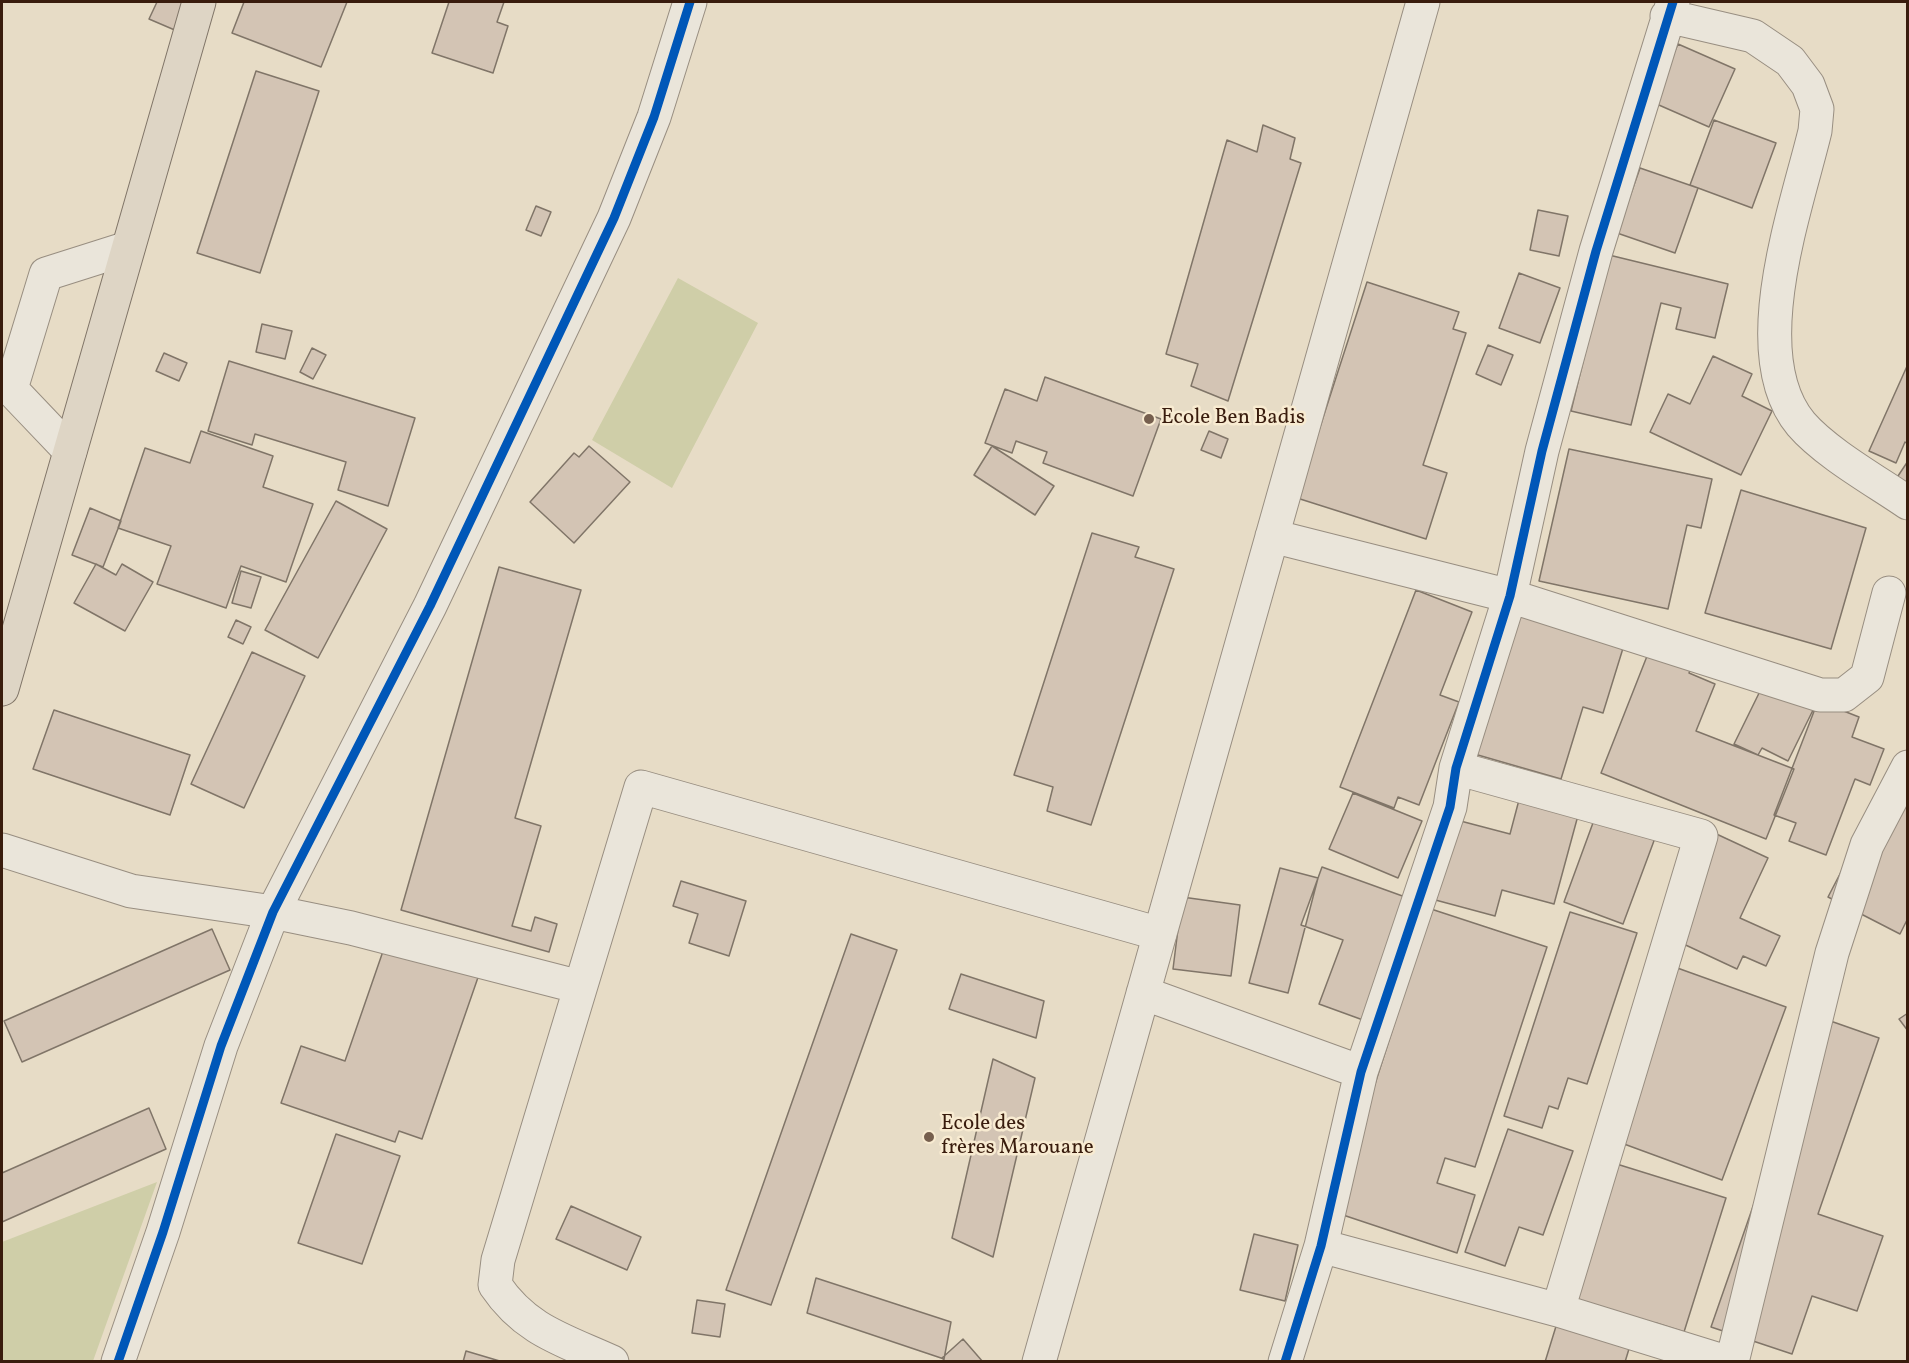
<!DOCTYPE html>
<meta charset="utf-8">
<style>
body{margin:0}
#map{position:relative;width:1909px;height:1363px;overflow:hidden;background:#e7dcc6;font-family:Vollkorn,serif}
canvas{display:block}
.frame{position:absolute;inset:0;border:3px solid #391c0d;pointer-events:none}
</style>
<div id="map">
<canvas width="1909" height="1363"></canvas>
<div class="frame"></div>
</div>
<script>
const ctx = document.querySelector('canvas').getContext('2d');
ctx.lineJoin = 'round';
function fill(path, color) { ctx.fillStyle = color; ctx.fill(path, 'evenodd'); }
function trace(path, color, width, dash) { ctx.strokeStyle = color; ctx.lineWidth = width; ctx.lineCap = dash ? 'butt' : 'round'; ctx.setLineDash(dash || []); ctx.stroke(path); }
function drawText(font, color, halo, rows, align = 'center') {
  ctx.font = font + ' Vollkorn,serif'; ctx.lineWidth = 5; ctx.setLineDash([]); ctx.textBaseline = 'middle'; ctx.strokeStyle = halo; ctx.fillStyle = color; for (const [text, x, y, turn = 0] of rows) {
    ctx.save(); ctx.translate(x, y); ctx.rotate((+turn || 0) * Math.PI / 180); ctx.textAlign = isNaN(turn) ? turn : align; if (halo) ctx.strokeText(text, 0, 0); ctx.fillText(text, 0, 0); ctx.restore();
  }
}
fill(new Path2D(`
 M678,278L758,323L672,488L592,440Z
 M157,1182L93,1361H2V1242Z`), '#cfcea8');
const building = new Path2D(`
 M157,2H191L177,31L149,19Z
 M244,2H347L321,67L232,33Z
 M449,2H504L497,22L508,26L493,73L432,53Z
 M1678,44L1735,69L1709,127L1652,102Z
 M256,71L319,91L260,273L197,253Z
 M1714,120L1776,143L1752,208L1690,185Z
 M1263,125L1295,138L1290,159L1301,163L1228,401L1191,386L1198,364L1166,354L1227,140L1257,152Z
 M1640,168L1698,188L1675,253L1617,233Z
 M536,206L551,212L541,236L526,230Z
 M1538,210L1568,216L1559,256L1530,250Z
 M1609,255L1728,284L1715,338L1676,329L1681,308L1661,303L1631,425L1571,411Z
 M1519,273L1560,288L1540,343L1499,328Z
 M1367,282L1459,312L1453,329L1466,333L1423,465L1447,473L1426,539L1297,498Z
 M262,324L292,331L285,359L256,352Z
 M1488,345L1513,355L1501,385L1476,374Z
 M312,348L326,355L313,379L300,372Z
 M164,353L187,363L179,381L156,371Z
 M1713,356L1752,374L1742,396L1772,411L1741,475L1650,432L1668,394L1690,404Z
 M229,361L415,418L388,506L338,490L346,462L255,434L252,445L208,431Z
 M1908,364V444L1905,442L1896,463L1869,451Z
 M1045,377L1161,419L1133,496L1043,463L1047,452L1016,441L1012,453L985,443L1005,389L1037,401Z
 M201,431L273,456L263,487L313,504L286,582L241,566L226,608L157,584L171,546L118,528L145,448L190,463Z
 M1209,431L1228,439L1221,458L1201,450Z
 M589,446L630,482L574,543L530,502L574,453L579,457Z
 M992,446L1054,486L1035,515L974,475Z
 M1569,449L1712,479L1701,528L1687,525L1668,609L1539,581Z
 M1908,461V491L1894,482Z
 M1741,490L1866,528L1831,649L1705,613Z
 M336,501L387,529L318,658L265,630Z
 M90,508L121,521L103,567L72,555Z
 M1092,533L1139,547L1135,557L1174,569L1091,825L1047,811L1053,787L1014,775Z
 M96,564L116,575L122,564L153,582L125,631L74,603Z
 M499,567L581,590L515,818L541,826L512,926L531,931L535,917L557,924L549,952L401,910Z
 M241,571L261,577L251,608L232,603Z
 M1416,590L1472,612L1440,695L1459,702L1419,805L1398,797L1394,808L1340,787Z
 M1514,612L1624,645L1603,713L1583,707L1561,779L1471,753Z
 M236,620L251,627L243,644L228,637Z
 M1651,646L1693,662L1689,673L1715,684L1696,731L1794,769L1766,839L1601,773Z
 M252,652L305,676L244,808L191,784Z
 M1765,681L1815,706L1788,761L1762,748L1758,755L1734,744Z
 M1818,701L1859,717L1852,737L1884,749L1870,785L1855,779L1826,855L1789,841L1796,823L1774,815Z
 M54,710L190,755L170,815L33,769Z
 M1524,781L1583,797L1554,904L1502,890L1495,916L1428,898L1449,818L1510,834Z
 M1353,793L1422,821L1398,878L1329,849Z
 M1882,793L1908,806V918L1900,934L1828,897Z
 M1601,801L1661,822L1623,924L1564,902Z
 M1710,831L1768,858L1740,918L1780,936L1766,966L1743,956L1737,969L1662,934Z
 M1322,867L1408,898L1363,1020L1319,1004L1343,940L1301,925Z
 M1280,868L1318,878L1288,993L1249,983Z
 M681,881L746,901L729,956L689,943L698,914L673,906Z
 M1182,897L1240,905L1231,976L1173,969Z
 M1431,909L1547,947L1475,1167L1445,1158L1437,1183L1475,1195L1457,1253L1334,1212Z
 M1570,912L1637,933L1587,1084L1568,1078L1558,1109L1549,1106L1542,1128L1504,1116Z
 M212,929L230,970L22,1062L4,1021Z
 M390,931L483,963L422,1139L399,1131L395,1142L281,1103L301,1046L345,1061Z
 M851,934L897,950L771,1305L726,1290Z
 M1669,965L1786,1007L1722,1180L1605,1137Z
 M961,974L1044,1001L1036,1038L949,1009Z
 M1908,1013V1031L1899,1019Z
 M1819,1017L1879,1038L1818,1214L1883,1236L1857,1311L1812,1296L1792,1354L1711,1327Z
 M993,1059L1035,1078L993,1257L952,1238Z
 M149,1108L166,1149L2,1222V1173Z
 M1508,1129L1573,1151L1543,1235L1519,1227L1505,1266L1465,1252Z
 M336,1134L400,1156L362,1264L298,1243Z
 M1607,1161L1726,1198L1684,1332L1656,1323L1650,1344L1632,1339L1625,1362H1545Z
 M571,1206L641,1237L627,1270L556,1239Z
 M1254,1234L1298,1245L1285,1301L1240,1290Z
 M816,1278L951,1322L944,1359L807,1313Z
 M697,1300L725,1304L720,1337L692,1333Z
 M963,1339L983,1362H946L942,1358Z
 M466,1351L503,1362H463Z`);
fill(building, '#d3c4b4');
trace(building, '#807568', 1.5);
const minor = new Path2D(`
 M1667,16L1753,36L1790,61L1808,85L1817,109L1815,131C1796,210 1743,354 1801,424C1826,453 1876,481 1908,503
 M70,451L11,389L46,274L128,248
 M1272,536L1510,596L1820,695H1844L1867,677L1889,593
 M1456,768L1701,836L1558,1310
 M2,850L131,891L273,912L351,928L580,987
 M1143,993L1361,1072
 M1321,1246L1558,1310L1726,1362
 M118,1362L163,1232L221,1046L273,912L430,606L614,218L654,117L690,2
 M612,1362C564,1340 526,1331 495,1285L498,1260L641,787L1160,934
 M1039,1362L1423,2
 M1285,1362L1321,1246L1361,1072L1450,807L1456,768L1510,596L1542,451L1596,251L1673,2
 M1732,1362L1832,953L1867,845L1908,767`);
const major = new Path2D(`
 M2,689L199,2`);
trace(minor, '#988e81', 35);
trace(major, '#807568', 35);
trace(minor, '#eae5da', 33);
trace(major, '#ded5c5', 33);
trace(new Path2D(`
 M118,1362L163,1232L221,1046L273,912L430,606L614,218L654,117L690,2
 M1285,1362L1321,1246L1361,1072L1450,807L1456,768L1510,596L1542,451L1596,251L1673,2`), '#0057b8', 9);
for (const [x, y, r, color] of [
 [1149,419,6,"#765f4e"],
 [929,1137,6,"#765f4e"]
]) { const dot = new Path2D(); dot.arc(x, y, r, 0, 2 * Math.PI); ctx.fillStyle = color; ctx.fill(dot); trace(dot, '#f8ebd1', 2); }
drawText('21px', '#391c0d', '#f8ebd1', [
 ["Ecole Ben Badis",1161,419],
 ["Ecole des",941,1125],
 ["frères Marouane",941,1149]
], 'left');
</script>
